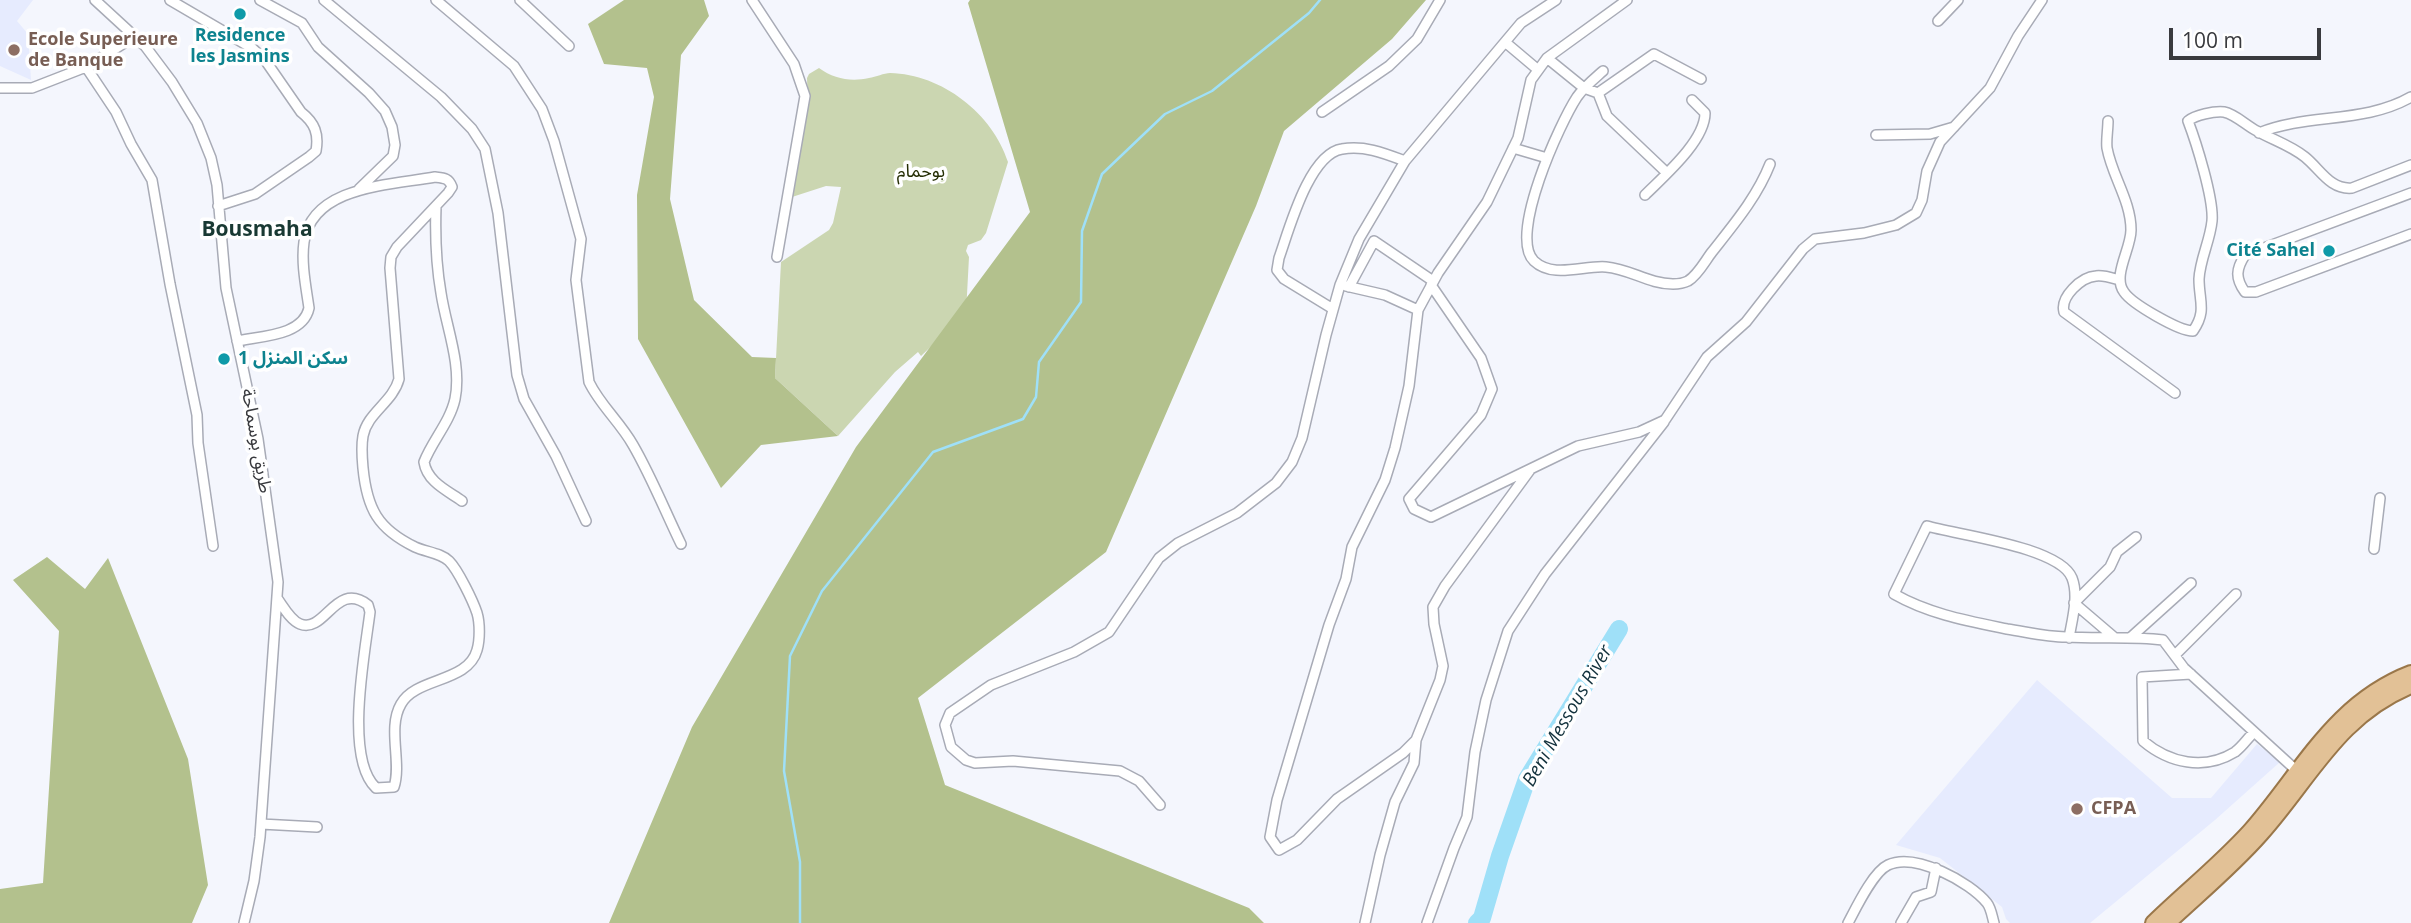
<!DOCTYPE html>
<meta charset="utf-8">
<style>
body{margin:0}
#map{position:relative;width:2411px;height:923px;overflow:hidden;background:#f4f6fd;font-family:"Open Sans",sans-serif}
canvas{display:block}
.scale{position:absolute;left:2169px;top:28px;width:152px;height:32px;box-sizing:border-box;border:4px solid #393a3e;border-top:0;padding-left:9px;font-size:21px;line-height:24px;white-space:nowrap;color:#393a3e;-webkit-text-stroke:5px #fff;paint-order:stroke}
</style>
<div id="map">
<canvas width="2411" height="923"></canvas>
<div class="scale">100 m</div>
</div>
<script>
const ctx = document.querySelector('canvas').getContext('2d');
ctx.lineJoin = 'round';
function fill(path, color) { ctx.fillStyle = color; ctx.fill(path, 'evenodd'); }
function trace(path, color, width, dash) { ctx.strokeStyle = color; ctx.lineWidth = width; ctx.lineCap = dash ? 'butt' : 'round'; ctx.setLineDash(dash || []); ctx.stroke(path); }
function drawText(font, color, halo, rows, align = 'center') {
  ctx.font = font + ' "Open Sans","Noto Sans Arabic",sans-serif'; ctx.lineWidth = 7; ctx.setLineDash([]); ctx.textBaseline = 'middle'; ctx.strokeStyle = halo; ctx.fillStyle = color; for (const [text, x, y, turn = 0] of rows) {
    ctx.save(); ctx.translate(x, y); ctx.rotate((+turn || 0) * Math.PI / 180); ctx.textAlign = isNaN(turn) ? turn : align; if (halo) ctx.strokeText(text, 0, 0); ctx.fillText(text, 0, 0); ctx.restore();
  }
}
fill(new Path2D(`
 M0,0H33L17,21L28,34L31,80L0,66Z
 M2037,680L2172,798H2211L2257,744L2280,762L2215,820L2090,923H2010L2006,919L2002,907L1940,858L1896,845Z`), '#e6ebfe');
fill(new Path2D(`
 M819,68C834,79 851,82 869,78C876,77 884,73 890,73C942,74 993,114 1008,162L986,233L981,240L968,245L966,251L969,257L966,313L921,356L918,352L895,372L838,436L775,378L781,262L829,230L833,223L841,187L826,186L792,197L803,120L808,107L807,78L809,74Z`), '#cbd6b1');
fill(new Path2D(`
 M624,0H704L709,16L681,55L670,199L694,300L752,357L776,358L775,378L838,436L761,445L721,488L638,339L637,195L654,97L647,68L604,64L588,24Z
 M970,0H1426L1392,39L1284,131L1256,206L1106,552L918,698L945,785L1249,908L1264,923H609L692,727L856,447L1030,212L968,3Z
 M47,557L85,589L108,558L188,759L208,885L192,923H0V889L43,883L59,631L13,580Z`), '#b3c18d');
trace(new Path2D(`
 M800,923V862L784,771L790,656L822,591L933,452L1023,419L1036,397L1039,362L1081,302L1082,231L1102,174L1165,114L1212,91L1309,13L1320,0`), '#9fe0f8', 2.5);
trace(new Path2D(`
 M1477,923L1482,918L1500,856L1527,779L1619,629`), '#9fe0f8', 18);
const minor = new Path2D(`
 M95,0L145,46L172,82L197,123L211,158L217,185L226,288L258,439L278,582L260,837L254,881L244,923
 M170,0L252,48L265,60L301,112C315,123 319,134 316,151L309,157L255,194L218,206
 M260,0L302,23L318,47L369,93L385,111L392,127L395,145L393,156L359,189
 M324,0L441,97L472,129L485,149L498,213L517,375L524,399L556,456L586,521
 M436,0L514,66L542,109L554,141L581,239L576,280L589,382C600,405 620,422 633,445C651,476 665,511 681,544
 M520,0L569,46
 M752,0L794,64L805,96L777,257
 M1938,21L1958,0
 M1505,42L1537,69
 M1547,58L1584,88L1598,93L1607,116L1667,173
 M86,67L116,112L131,144L152,180L170,284L197,415L198,443L213,546
 M1603,71C1594,79 1584,87 1577,97C1560,123 1508,236 1534,261C1553,279 1584,265 1606,267C1630,269 1649,284 1673,284C1678,284 1684,283 1688,281C1698,275 1705,261 1712,252C1734,224 1757,197 1770,164
 M0,88H32L86,67L134,37
 M1598,93L1654,54L1701,79
 M1322,112L1389,66L1417,39L1440,0
 M2108,121C2108,130 2106,140 2107,148C2112,176 2131,201 2131,230C2131,249 2112,276 2124,292C2132,304 2179,331 2193,331C2207,311 2199,301 2199,279C2200,259 2210,241 2212,221C2214,199 2196,142 2188,121C2195,115 2214,111 2224,112C2235,114 2247,126 2257,131C2273,140 2290,145 2305,157C2320,169 2330,190 2352,188L2411,165
 M2259,133C2308,113 2364,124 2411,97
 M1876,135L1930,134L1954,127
 M1513,148L1547,158
 M2411,193L2245,255C2236,269 2235,278 2245,292H2256L2411,234
 M1645,195C1664,176 1705,141 1705,113L1692,100
 M436,206C435,235 436,264 441,293C446,327 462,364 455,399C450,422 432,441 424,462C427,482 448,491 462,501
 M2119,280C2112,278 2104,275 2096,276C2081,277 2060,297 2064,312L2175,393
 M1431,285L1481,358L1492,389L1481,415L1409,499L1414,509L1431,517L1578,446L1639,432L1665,420L1707,357L1746,322L1803,249L1815,239L1864,233L1896,225L1916,213L1922,200L1927,171L1940,142L1990,88L2018,36L2042,0
 M1346,286L1385,295L1418,310
 M1349,287L1374,241L1433,281
 M1333,309L1284,279L1277,270L1279,258C1289,230 1309,154 1342,149C1364,145 1384,153 1405,161
 M237,341C261,336 303,336 309,308C306,287 301,263 304,242C312,185 393,185 435,177C444,178 449,178 452,187L448,193L397,247L391,257L390,268L399,379C393,402 367,413 363,436C361,447 362,457 363,468C367,509 378,529 415,547C426,552 441,553 449,561C458,570 473,601 477,613C480,623 480,640 477,650C468,683 416,677 401,704C387,728 402,762 394,787L376,788C344,758 365,653 370,612L368,605C336,580 325,634 300,624C290,620 283,606 277,598
 M1530,470L1445,586L1433,607L1434,624L1443,666L1440,680L1416,740L1403,753L1337,799L1297,840L1279,850L1270,837L1277,800L1329,625L1346,579L1352,547L1385,480L1395,448L1409,386L1418,310L1438,273L1487,202L1518,138L1531,80L1547,58L1627,0
 M2374,549L2380,498
 M2069,638C2072,620 2079,596 2072,578C2060,547 1958,535 1927,526L1894,594C1929,614 1968,621 2007,629C2027,632 2046,637 2066,637C2099,639 2131,636 2163,640L2184,668L2297,771
 M2115,638L2074,603L2110,567L2117,552L2136,537
 M2130,638L2191,583
 M2175,655L2236,594
 M2191,674L2142,677L2143,741C2169,763 2204,771 2235,752C2242,747 2248,738 2254,732
 M1160,805L1139,781L1120,771L1013,761L975,763L966,760L951,747L945,725L950,713L991,685L1074,652L1109,632L1159,558L1178,543L1237,513L1276,483L1292,462L1302,438L1326,335L1340,285L1359,239L1405,161L1505,42L1521,23L1556,0
 M261,824L317,827
 M1365,923L1380,855L1395,802L1414,763L1416,740
 M1427,923L1454,848L1467,817L1475,752L1486,700L1508,631L1545,574L1664,422
 M1848,923C1856,908 1873,872 1888,865C1915,852 1970,882 1987,903C1991,908 1992,916 1994,923
 M1901,923L1916,897L1931,892L1936,868`);
const primary = new Path2D(`
 M2153,923C2185,892 2220,864 2250,831C2302,772 2333,703 2411,673
 M2168,923C2199,894 2233,866 2261,834C2311,778 2338,716 2411,686`);
trace(minor, '#a8abb6', 12);
trace(primary, '#9a774a', 18);
trace(minor, '#fff', 9);
trace(primary, '#e2c196', 14);
for (const [x, y, r, color] of [
 [240,14,7,"#0f9aa8"],
 [14,50,7,"#8d6e63"],
 [2329,251,7,"#0f9aa8"],
 [224,359,7,"#0f9aa8"],
 [2077,809,7,"#8d6e63"]
]) { const dot = new Path2D(); dot.arc(x, y, r, 0, 2 * Math.PI); ctx.fillStyle = color; ctx.fill(dot); trace(dot, '#fff', 2.5); }
drawText('bold 18px', '#0d838f', '#fff', [
 ["Residence",240,36],
 ["les Jasmins",240,57],
 ["Cité Sahel",2315,251,"right"],
 ["سكن المنزل 1",238,359,"left"]
]);
drawText('bold 18px', '#785e54', '#fff', [
 ["Ecole Superieure",28,40],
 ["de Banque",28,61],
 ["CFPA",2091,809]
], 'left');
drawText('18px', '#252e04', '#fff', [
 ["بوحمام",921,172]
]);
drawText('18px', '#393a3e', '#fff', [
 ["طريق بوسماحة",256,441,80]
]);
drawText('italic 19px', '#12313c', '#fff', [
 ["Beni Messous River",1568,716,-60]
]);
drawText('bold 21px', '#193933', '#fff', [
 ["Bousmaha",257,230]
]);
</script>
